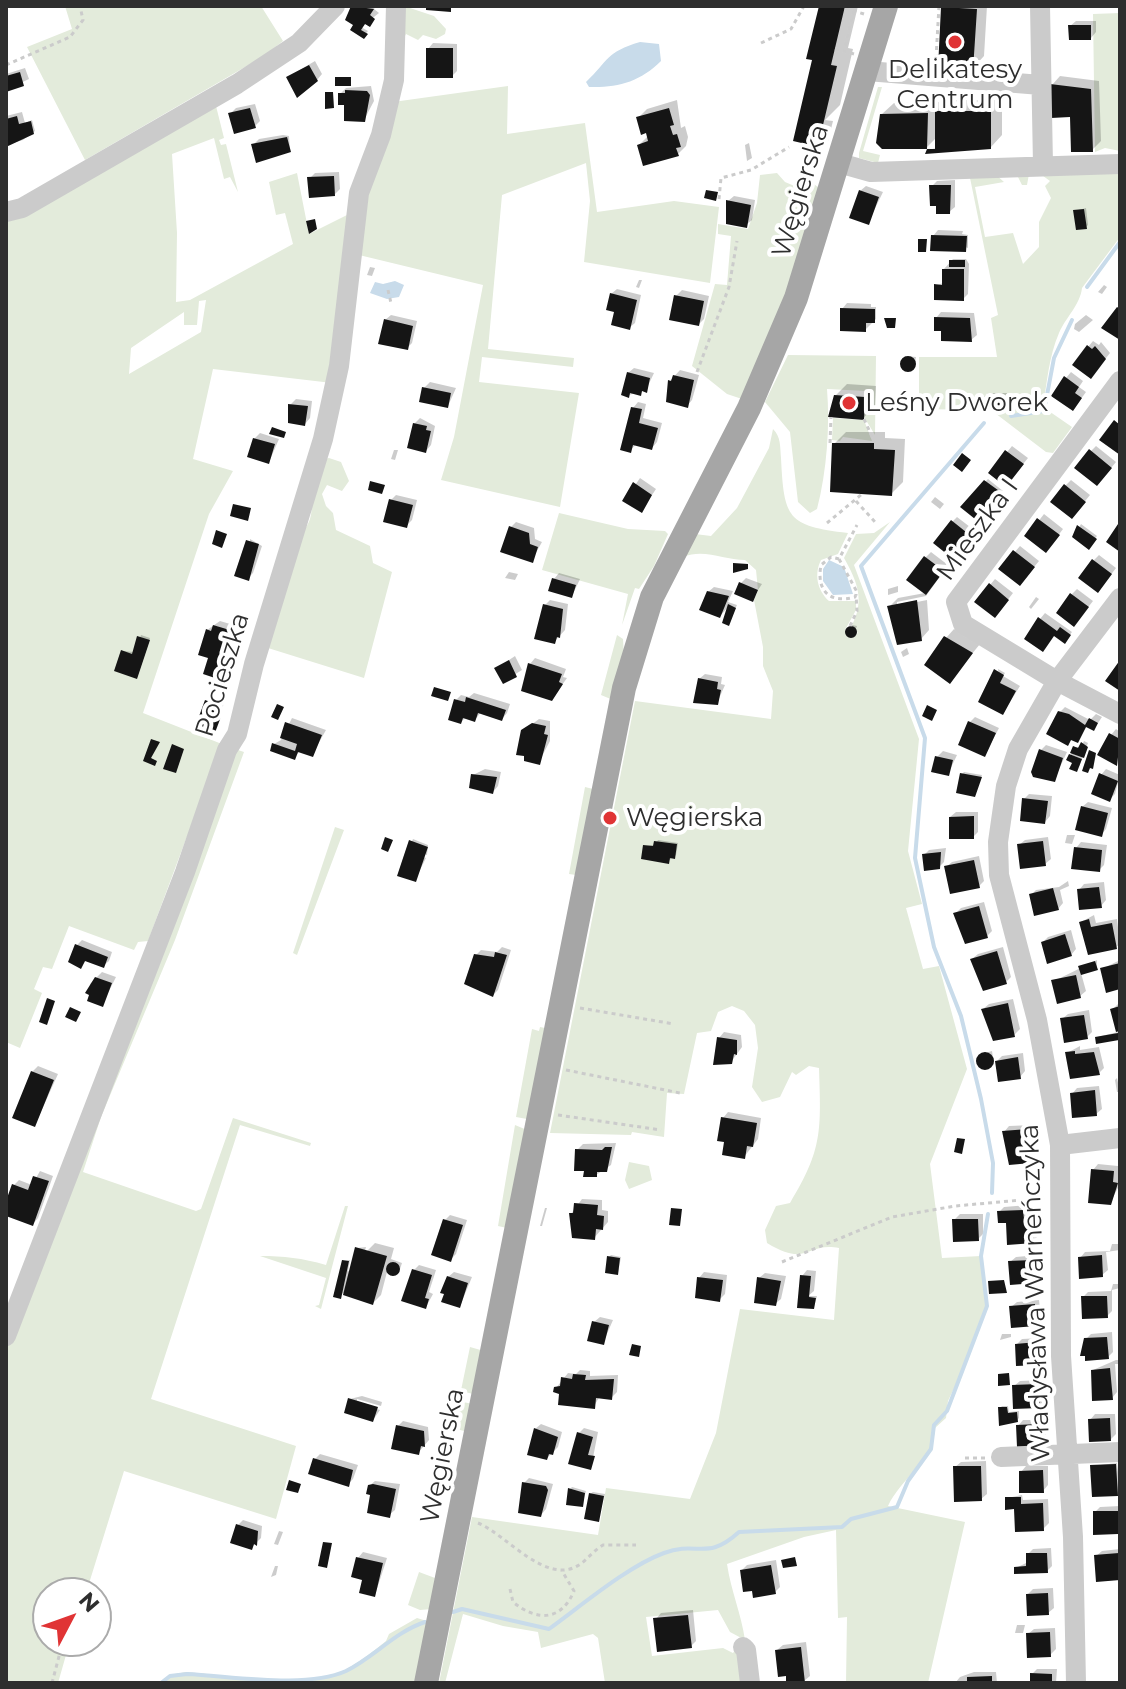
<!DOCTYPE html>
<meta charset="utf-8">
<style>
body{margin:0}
#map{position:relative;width:1126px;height:1689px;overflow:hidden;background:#fff;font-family:Montserrat,sans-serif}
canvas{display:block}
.frame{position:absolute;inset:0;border:8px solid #2e2e2e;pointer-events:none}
.north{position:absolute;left:32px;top:1577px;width:80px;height:80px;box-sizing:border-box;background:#fff;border:2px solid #ababab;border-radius:50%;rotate:49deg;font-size:22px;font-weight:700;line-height:32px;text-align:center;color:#2e2e2e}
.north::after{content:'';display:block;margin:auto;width:28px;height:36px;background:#e03435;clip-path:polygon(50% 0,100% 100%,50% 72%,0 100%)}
</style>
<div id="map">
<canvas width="1126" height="1689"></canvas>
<div class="frame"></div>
<div class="north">N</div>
</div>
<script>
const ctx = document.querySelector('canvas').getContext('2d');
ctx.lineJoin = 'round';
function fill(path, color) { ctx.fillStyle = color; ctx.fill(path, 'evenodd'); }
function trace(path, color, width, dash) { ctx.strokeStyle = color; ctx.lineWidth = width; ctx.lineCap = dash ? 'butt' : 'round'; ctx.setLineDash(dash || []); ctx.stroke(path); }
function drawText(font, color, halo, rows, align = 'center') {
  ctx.font = font + ' Montserrat,sans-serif'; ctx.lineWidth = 8; ctx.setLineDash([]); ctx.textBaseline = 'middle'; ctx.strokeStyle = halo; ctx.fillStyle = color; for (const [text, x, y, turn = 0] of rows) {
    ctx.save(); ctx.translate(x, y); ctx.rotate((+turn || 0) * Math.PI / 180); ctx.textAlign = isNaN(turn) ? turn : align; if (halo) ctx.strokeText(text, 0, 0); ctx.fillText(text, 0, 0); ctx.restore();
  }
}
fill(new Path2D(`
 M65,6H261L283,41L264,56L85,160L27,47L72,29Z
 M407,7L434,16L446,29L445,34L436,39L423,35L418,40L406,34L403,40L402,9Z
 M1120,13V151L1105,148L1095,152L1093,14Z
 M508,86L507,134L585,123L597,212L674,201L719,207L710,283L584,262L590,201L586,163L502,195L488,349L574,358L573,367L482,357L479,382L579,393L560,507L441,480L454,437L483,285L359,255L360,206L393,102Z
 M878,87H882L863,151L880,155L878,163L859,158V153Z
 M215,102L224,138L219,140L221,145L226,144L238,192L230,177L224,179L214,138L172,154L177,233L176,302L190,300L293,244L285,213L276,215L269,182L297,173L309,234L347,215L332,383L213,369L193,459L233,471L209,514L143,713L227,746L186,839L148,941L138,942L134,950L69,926L52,969L43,967L34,989L42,993L20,1048L6,1042V216ZM206,300L201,332L129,374L131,348L184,312V325H197L199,301Z
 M1120,168V237L1082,288C1080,305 1066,317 1059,333C1049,356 1047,382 1043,407L1072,427L1053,453L1046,452L991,410H1004L1003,397H980V410L919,409V357H997L991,318L998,315L969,173H994L1004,182L975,187L985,237L1013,233L1023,264L1039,247V222L1051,198L1045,186L1050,181L1039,173L1029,174L1027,185H1022L1017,175L1024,171Z
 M777,173L785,182L804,190L809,180L819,188L789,291L742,399L727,394L692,366L715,284L727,285L731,236L718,234V224L748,229L757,203L760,175Z
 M788,355L876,356L875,435L864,417L866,391L827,389C830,425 827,471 817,509L810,513L798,502L790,432L765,402Z
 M833,418L864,420L872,441L843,437L840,441L832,440Z
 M773,429C781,437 780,446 781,458C784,518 787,526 848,533L838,554L821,560C814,574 817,590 829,601H856V610L845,630L850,638L858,633L852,625C865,600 857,581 844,558L856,534L874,533L890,522L854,565L919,739L908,851L922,904L906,908L923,969L939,966L967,1069L930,1164L942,1258L981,1256L987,1306L971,1352L948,1401L946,1418L935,1428C934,1460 901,1478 888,1506L965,1522L928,1683H846L847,1617L838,1618L836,1530L804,1537L727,1564C731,1591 741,1613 745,1640L730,1632L718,1610L646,1617L652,1656L723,1648L733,1653L738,1646L744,1683H605L598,1638L593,1634L541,1648L538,1632L503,1626L463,1614L445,1683H439L472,1517L598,1535L606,1488L690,1499L716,1433L740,1309L834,1320L839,1248C806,1242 808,1268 767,1243L765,1230L776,1206L790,1203C823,1149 821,1130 819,1068L809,1066L796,1075L792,1072L780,1097L762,1102L752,1087L758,1048L755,1025L744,1011L732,1006L718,1012L711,1031L697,1033L684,1094L667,1093L664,1137L632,1132L631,1135L550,1133L635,701L771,719L773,691L763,666V647L754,600L758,590L756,570L745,560C724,560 704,548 683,557L695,534L711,536L737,508L769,448Z
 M329,458L341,462L349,481L342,491L327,485L322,494L326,506L333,513L336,530L370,546L373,563L392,572L364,678L268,648L304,530C315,516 310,506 313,492C316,481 321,470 325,459Z
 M559,513L628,529L665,531L668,534L654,566L639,589L635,588L622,625L628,594L542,570Z
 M617,635L623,639L624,656L613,700L601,695Z
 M235,749L244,752L175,940L101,1117L83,1172L196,1211L201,1209L233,1118L311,1143L310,1146L240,1125L151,1399L296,1446L276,1519L124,1471L86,1593H48V1641H70L58,1683H6V1347Z
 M585,787L593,789L576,875L569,874Z
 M335,827L344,830L297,955L293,953Z
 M540,1027L545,1028L527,1119L516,1117L532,1029L539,1031Z
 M515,1125L527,1130L507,1228L498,1226Z
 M629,1162L649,1166L652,1180L629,1189L625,1180Z
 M345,1206H348L321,1309L315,1306L319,1305L326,1278L260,1256C284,1256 302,1258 326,1265Z
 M470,1347L484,1351L473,1394L465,1392L463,1402L473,1404L464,1431L449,1427L454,1424Z
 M419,1572L435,1578L432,1609L420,1610L408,1605Z
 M417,1618L430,1622L418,1683H159L170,1675L186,1672C223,1675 296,1687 328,1677C350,1670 369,1655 386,1641L389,1634Z`), '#e3ebdb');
fill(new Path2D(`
 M640,42L659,44L661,61C640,82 617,88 589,87L586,82C609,60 606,52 640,42Z
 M395,281L404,285L399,297L387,299L370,293L375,282L383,284Z
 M829,560L844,567L853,594L833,595L823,581V569Z`), '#c8dbea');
fill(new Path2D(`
 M357,6H376L374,9L379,13L361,27L368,31L364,36L348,19Z
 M821,6H858L848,48L853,49L840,105L825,120L833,121L828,141L823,146L815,59Z
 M945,6H987L984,56L973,68Z
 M1076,21H1096V32L1091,38L1070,26Z
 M433,43L457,44V71L452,76L428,49Z
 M315,61L322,74L317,80L288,77Z
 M25,68L29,79L6,90V74Z
 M1060,76L1099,81L1101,141L1092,150L1052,85Z
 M371,86L374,101L364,120L340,94L346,88Z
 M677,100L681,128L685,126L688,137L686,146L678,154L639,145L648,136L638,118L647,109Z
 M949,100H1002V135L991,147L927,150L937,148V137L927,147L882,114L894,103L939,102V111Z
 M255,104L260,121L255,126L230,114L236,108Z
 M22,112L25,123L32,120L35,131L23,140L6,145V116Z
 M283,135L289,136L290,150L253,145L259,139Z
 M749,143L752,158L747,161L745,145Z
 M339,172L340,189L335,194L310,178L315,173Z
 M955,180V207L949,212L938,204L932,186L937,181Z
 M866,186L883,192L868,223L860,191Z
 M734,196L755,200L752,220L746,225L728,201Z
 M1086,208L1088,225L1086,227L1075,211Z
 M938,230L963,231L962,234L968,235V248L933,236Z
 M953,259H966L969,264L968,294L963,299L936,285L944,283V269Z
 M370,267L375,268L372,276L367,275Z
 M639,280H642L639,288L636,287Z
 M1104,285L1107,287L1102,294L1098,292Z
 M617,289L641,295L635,323L629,328L617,310L611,294Z
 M682,290L709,296L704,319L699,324L676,296Z
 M847,303L871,304V307H876V319L865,330L842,309Z
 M941,312L974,313L977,335L971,340L943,329L936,318Z
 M391,315L417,321L412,343L407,348L385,320Z
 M1086,315L1093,320L1079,332L1074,329L1075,324Z
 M1093,341L1099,345L1101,342L1110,353L1096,371L1088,347Z
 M905,356L916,357L914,368L903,369Z
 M634,368L654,373L646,390L629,395L628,373Z
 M680,370L699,375L692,400L687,406L670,381Z
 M1071,372L1083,381L1079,387L1086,392L1078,403L1066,378Z
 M430,382L456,388L448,406L424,388Z
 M847,384L876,386L875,407L863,418L835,396Z
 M988,393H1007V402L1002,408L982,399Z
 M296,399L312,401L310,418L305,424L290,405Z
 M638,402L646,404L643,418L662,423L657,442L652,448L637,444L630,450L633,408Z
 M420,418L435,426L431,445L426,451L414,424Z
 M846,432H885V438L905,439L903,482L891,494L834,444Z
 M260,433L279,439L269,462L254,439Z
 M1012,446L1028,458L1011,479L991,472Z
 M1096,446L1116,462L1102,479L1091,451Z
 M394,450H398L395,460L391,459Z
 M640,478L656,489L642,510L625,500Z
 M988,479L1003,491L1001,494L985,482Z
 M1071,480L1090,495L1077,511L1065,486Z
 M396,495L417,500L412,520L406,526L391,500Z
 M935,497L944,504L940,509L931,502Z
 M1044,514L1063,529L1051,545L1027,536Z
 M957,517L974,530L958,551L952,522Z
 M516,522L534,528L535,539L542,542L532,560L510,528Z
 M1081,524L1097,536L1089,547L1074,537Z
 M250,539L262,546L253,573L248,578Z
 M1020,546L1039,561L1025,578L1001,568Z
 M931,552L948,565L926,596L897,602V606L927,600L929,630L921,639L890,606L898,598L925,593L926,557Z
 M1099,555L1116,568L1103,585L1094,560Z
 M509,572L518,574L515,580L505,578Z
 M559,573L580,579L572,596L554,579Z
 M746,578L762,584L752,599L741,583Z
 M995,579L1013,593L1000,610L990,585Z
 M898,586V592L888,595V589Z
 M714,587L733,591L728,602L737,605L729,623V606L720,616L708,592Z
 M1077,589L1093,601L1079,619L1072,594Z
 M1036,597L1039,599L1031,609L1029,607Z
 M550,600L568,604L565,630L554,642L545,605Z
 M1045,613L1072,632L1065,641L1040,619Z
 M220,621L237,626L223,671L217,677L210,657L207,630Z
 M852,625L857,626L854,634H849Z
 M954,629L980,644L950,681L946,638Z
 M141,635L150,638L137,677L123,651L134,652Z
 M907,648L909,654L903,657L901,652Z
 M515,656L522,670L504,681L497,668Z
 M535,658L566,669L563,677L567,678L552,699L530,664Z
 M998,669L1005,673L1003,676L1020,686L1003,713Z
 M705,674L722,677L721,684L725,685L717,703L699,679Z
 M474,693L510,704L507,713L502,719L481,712L475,720L466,717L461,722L456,700L461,695L469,697Z
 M212,696L225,701L214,728L206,702Z
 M1065,707L1090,720L1096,714L1102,717L1094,729L1087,726L1077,740L1073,738L1068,743L1059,713Z
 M975,717L999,728L985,755L970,722Z
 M292,718L326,730L312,755L300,751L294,758L274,744L281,740Z
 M539,719L550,721V741L539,762L523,731Z
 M1116,729L1120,732L1117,764L1111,735Z
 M1084,741L1088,743L1079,767L1069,759L1074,747H1081Z
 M1046,745L1067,752L1054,780L1041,750Z
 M943,751L957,755L948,774L937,757Z
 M485,769L501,772L498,786L493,792L473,775Z
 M1106,769L1120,775L1115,794L1110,799L1101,775Z
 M964,772L982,775L975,795L962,774Z
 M1029,794L1052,796L1050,816L1045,822L1024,799Z
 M1088,802L1112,808L1106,829L1101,835L1082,807Z
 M956,812H978V832L973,837L950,817Z
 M1067,835H1075L1072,844L1065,843Z
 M1048,837L1051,859L1045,864L1019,845L1025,840Z
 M413,839L428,845L427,855L409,848Z
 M658,840L678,843L676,855L668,861L645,846L655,845Z
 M1081,842L1107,845L1104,865L1099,870L1076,848Z
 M946,848L944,862L939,867L924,855L929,850Z
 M408,852L426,858L415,880Z
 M979,856L984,881L979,886L946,867L952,862Z
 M1068,881L1069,886L1060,890L1063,903L1058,909L1031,895L1036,890L1059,887Z
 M1104,882L1106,900L1101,906L1079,890L1084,884Z
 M984,902L992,931L987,936L956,913L961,908Z
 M1094,915L1096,923L1117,919L1120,944L1116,947L1081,922Z
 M1071,930L1076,949L1071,955L1043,942L1048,937Z
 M82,940L112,952L109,961L103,966L87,959L81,967L77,945Z
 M502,947L511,950L498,990L493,995L476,955L481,950L497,952Z
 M1003,947L1011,977L1006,982L972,959L978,954Z
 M1097,960V968L1081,973L1086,991L1080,996L1054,981Z
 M1120,960V987L1102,969Z
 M102,972L116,977L102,1005L89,999L90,984Z
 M1013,999L1020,1029L1014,1035L983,1009L989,1004Z
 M1118,1004L1120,1036L1097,1037L1118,1032L1113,1009Z
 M1089,1010L1092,1032L1087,1037L1062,1019L1068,1014Z
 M724,1032L741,1035L742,1047L731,1062L719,1038Z
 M1080,1046V1050L1099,1047L1104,1068L1099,1073L1067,1053Z
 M992,1051L994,1064L1002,1056L1023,1053L1025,1071L1020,1077L997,1061L992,1066L981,1068L978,1055Z
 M38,1066L58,1074L35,1125L32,1072Z
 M1117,1078L1120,1092H1117L1115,1080Z
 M1099,1086L1102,1109L1096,1114L1072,1094L1077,1088Z
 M728,1112L761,1118L758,1139L744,1157L726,1140L723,1118Z
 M1033,1125L1035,1156L1030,1161L1004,1132L1009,1126Z
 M616,1143L611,1165L596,1175L577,1150L583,1144Z
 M1098,1164L1118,1166L1120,1184L1110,1203L1093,1170Z
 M40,1171L53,1176L38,1218L33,1224L6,1214L14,1185L19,1180L32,1185Z
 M582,1199L602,1200V1210L608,1211V1222L594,1238L571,1214Z
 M1028,1205V1214H1037L1038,1236L1033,1241L999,1212L1004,1207Z
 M545,1208H547L542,1226H540Z
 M960,1214H983V1234L978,1239L954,1220Z
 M450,1215L467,1220L456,1254L451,1259L445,1220Z
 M375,1243L394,1248L391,1259L402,1263L399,1272H387L381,1295L373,1303L343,1293L340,1296L344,1261L350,1260L348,1271L351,1272L357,1248L366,1247L364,1254Z
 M1112,1244H1120V1250L1106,1252L1108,1270L1102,1275L1080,1258L1085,1252L1110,1251Z
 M611,1255L621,1257L618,1273L609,1257Z
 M1038,1255L1039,1276L1034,1281L1010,1262L1016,1257Z
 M419,1265L436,1270L429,1292L433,1294L426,1307L414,1270Z
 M807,1270L816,1271L814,1291L808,1296H817L814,1307L799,1306L802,1276Z
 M454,1272L472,1277L460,1306L448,1277Z
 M704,1272L727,1275L725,1294L720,1299L699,1278Z
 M765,1273L786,1276L781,1299L775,1304L759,1278Z
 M1113,1284H1120V1288L1112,1290V1311L1107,1316L1083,1297L1088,1292L1111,1291Z
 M1039,1300L1041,1319L1035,1324L1011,1307L1017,1302Z
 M600,1317L613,1320L603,1343L594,1322Z
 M1112,1332L1113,1352L1108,1357L1086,1339L1091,1334Z
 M1002,1334H1011V1337L1000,1340Z
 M1042,1338L1043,1358L1038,1363L1017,1344L1022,1339Z
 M1116,1360H1120V1364H1115L1117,1392L1112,1398L1093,1370Z
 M580,1370L590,1371V1376L618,1375L617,1392L611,1398L600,1396L594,1406L556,1388L568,1373L576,1374Z
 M1044,1380L1045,1401L1039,1406L1014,1386L1020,1381Z
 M362,1396L382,1402L381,1406L357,1399V1403L380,1410L373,1420L350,1399Z
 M1002,1406H1008L1009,1412L1019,1411V1418L1017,1420L1000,1408Z
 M1095,1414H1115L1116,1434L1111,1439L1090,1420Z
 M1023,1420H1045L1046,1439L1040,1445L1018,1426Z
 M403,1421L428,1427L429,1440L418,1453L398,1426Z
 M541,1424L562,1432L558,1447L547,1458L535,1429Z
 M584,1428L598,1432L591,1468L579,1433Z
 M320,1454L358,1465L353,1479L348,1484L315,1459Z
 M986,1461L987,1494L981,1499L955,1467L961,1462Z
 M1117,1463L1120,1491L1117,1494L1092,1466Z
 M1026,1466H1048V1485L1043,1491L1021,1472Z
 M529,1478L553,1484L546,1509L541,1515L524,1483Z
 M375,1481L400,1484L395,1510L389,1515L369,1486Z
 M572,1487L586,1491L582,1505L570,1489Z
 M593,1492L605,1494L598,1520L590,1494Z
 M1022,1495L1023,1500L1048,1499L1049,1523L1043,1529L1007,1498Z
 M1120,1506L1117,1532L1095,1512L1100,1507Z
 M243,1520L262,1526L261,1538L251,1548L238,1525Z
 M279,1531L283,1532L278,1545L274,1544Z
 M1051,1548L1052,1566L1047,1571L1016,1568L1028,1562V1554L1033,1549Z
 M1120,1549V1578L1096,1556L1102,1551Z
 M363,1552L387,1558L375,1595L358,1558Z
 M776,1560L780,1587L775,1592L742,1570L747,1565Z
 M275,1566H278L276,1575L271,1577Z
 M1053,1588L1054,1608L1048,1613L1028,1594L1033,1589Z
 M693,1610L696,1641L691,1646L656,1619L661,1613Z
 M1017,1625H1025L1023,1633H1015Z
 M1055,1628L1056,1649L1050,1655L1028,1634L1034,1629Z
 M806,1642L810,1676L804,1681L777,1650L783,1645Z
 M1037,1669H1057L1056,1683H1032V1674Z
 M974,1672H996L997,1683H955L960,1677Z`), '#0003');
trace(new Path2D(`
 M1087,287L1120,242
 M1011,416L1044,411L1054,358L1072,320
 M984,423L861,566L925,738L915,858L934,947L961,1016L981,1099L993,1163L992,1193
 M453,1612L462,1609L549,1629C581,1606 628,1566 664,1553C698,1540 706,1562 739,1532L842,1527L851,1519L897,1507L908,1481L931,1449L934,1425L947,1411L987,1306L981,1256L988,1214
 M161,1683L170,1676L187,1674C232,1676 306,1689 346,1671C374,1657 395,1632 425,1622`), '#c8dbea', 4);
fill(new Path2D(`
 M351,6L374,9L370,15L375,19L370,27L365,24L361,30L368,34L364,39L350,30L353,25L345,20Z
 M426,6H451V12L426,10Z
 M819,6H845L831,65L837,66L823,125L829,127L823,148L793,141L812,60L806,59Z
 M941,7L977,9L973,70L938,68Z
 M1068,25H1091V40H1069Z
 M426,48H453V78H426Z
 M309,65L318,81L297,98L286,77Z
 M20,72L24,86L6,92V76Z
 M335,77H351V86H335Z
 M1050,84L1091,89L1093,152H1071L1070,117L1051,118Z
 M345,90L367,91L370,95L365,122L344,121V105H338V93H345Z
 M325,92H333L334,108L325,109Z
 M250,108L256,128L234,134L228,113Z
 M669,108L674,125L670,126L673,135L677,134L681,147L676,148L679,156L643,166L637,145L648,141L646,133L641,135L636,117Z
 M935,111H991V149L925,154L927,149H882L876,143L880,114L928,113L927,149H935Z
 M17,116L19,124L31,121L34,134L6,147V119Z
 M287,137L291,152L256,163L251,144Z
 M334,176L335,196L309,198L307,177Z
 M929,185H951L950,214H936V206H930Z
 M706,190L718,192L716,201L704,198Z
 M859,190L879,197L869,225L849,218Z
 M726,200L751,205L747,228L726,224Z
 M1084,209L1087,229L1076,230L1073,210Z
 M315,219L317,229L309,234L306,221Z
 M931,235L967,236L966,252L930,251Z
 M918,239H927L926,252H918Z
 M949,260H965V267H949Z
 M942,269H964V301L934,300V284L942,285Z
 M610,293L637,300L630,330L611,325L614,312L606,310Z
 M674,295L704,301L699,326L669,320Z
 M1117,307L1120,309V340L1101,328Z
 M840,308L875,309V323H866V332L840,331Z
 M934,317L970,318L972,342L941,341V331H934Z
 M884,318H896L895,328H887Z
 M384,319L413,326L408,350L378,344Z
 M1087,345L1092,349L1095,346L1106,359L1091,379L1072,365Z
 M900 364a8 8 0 1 1 16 0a8 8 0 1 1-16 0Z
 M627,372L650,378L647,393L642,391L641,396L630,393L629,398L621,395Z
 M673,375L694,380L688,408L666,402L668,380L671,381Z
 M1064,376L1079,387L1075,393L1082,398L1073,411L1051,396Z
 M422,387L451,393L448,408L419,402Z
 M834,395L865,397L864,420L828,417Z
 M980,398H1003V410H981Z
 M288,404L308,406L305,426L288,423Z
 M631,407L642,409L639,423L658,428L652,450L633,445L631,453L620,450Z
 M1114,420L1120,425V455L1099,440Z
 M413,423L427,426L426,430L431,431L426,453L407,448Z
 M272,427L286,432L284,438L269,434Z
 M253,438L275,444L269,464L247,457Z
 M832,443H874V449L895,450L892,496L830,492Z
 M1089,449L1112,468L1097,486L1074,468Z
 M1005,450L1024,464L1006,487L988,473Z
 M962,453L971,460L962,472L953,465Z
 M984,480L1002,493L980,523L960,507Z
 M370,481L385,485L382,494L368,490Z
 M633,482L652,495L642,513L622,501Z
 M1064,484L1086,502L1072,519L1050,502Z
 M389,499L413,505L407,528L383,522Z
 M233,504L251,508L248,521L230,516Z
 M1037,518L1060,535L1046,553L1024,536Z
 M951,520L971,536L953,559L933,543Z
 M1120,521V552L1106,542Z
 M1077,525L1097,539L1089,550L1072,537Z
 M509,526L529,533L530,544L538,547L533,563L500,552Z
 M216,530L227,534L222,548L212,544Z
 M246,540L259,544L249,581L234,576Z
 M1013,550L1035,567L1020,586L998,569Z
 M924,556L944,571L926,595L906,580Z
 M1092,559L1112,574L1098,593L1078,578Z
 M733,563L748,564V569L733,573Z
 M552,578L576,585L572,598L548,591Z
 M739,582L758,590L753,602L734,594Z
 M989,583L1009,600L995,618L974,602Z
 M707,591L729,596L720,618L699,610Z
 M1070,593L1089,607L1074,627L1056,613Z
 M917,600L922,641L897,645L887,606Z
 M543,604L563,609L560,638L557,637L555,644L534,639Z
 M728,604L736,608L729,626L722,623Z
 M1038,617L1057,631L1060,627L1071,635L1065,644L1054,636L1043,652L1024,639Z
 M213,625L233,631L218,679L203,674L208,658L198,655L206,629L211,631Z
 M845 632a6 6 0 1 1 12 0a6 6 0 1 1-12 0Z
 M137,636L150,640L137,679L114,671L121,650L132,654Z
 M944,636L973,653L950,684L924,665Z
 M509,660L517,677L503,684L494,668Z
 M1120,660V691L1105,681Z
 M528,663L562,674L559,682L563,684L552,701L521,691Z
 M994,669L1004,675L1000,683L1016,691L1003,715L978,702Z
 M698,678L718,682L717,689L721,690L718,705L693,703Z
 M434,687L451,692L448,701L431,696Z
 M466,697L506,710L502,721L478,713L475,722L463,718L461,724L448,720L454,699L465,702Z
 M205,700L221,706L218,712L222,714L213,738L194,730Z
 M277,704L284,707L278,720L271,717Z
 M927,705L937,710L932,721L922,716Z
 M1058,711L1069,714L1085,725L1089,718L1098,723L1094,731L1086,727L1078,743L1071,740L1068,746L1046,734Z
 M968,721L996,733L985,757L958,745Z
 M285,722L322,735L313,757L298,752L295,760L270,751L272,743L295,751L297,744L280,738Z
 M532,723L546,726L544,734L548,735L540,765L524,761V756L516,755L521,730Z
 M1109,733L1120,739L1117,766L1097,755Z
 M151,739L160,742L151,758L157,761L155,766L143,761Z
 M1081,742L1088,747L1084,758L1070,753L1073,746L1078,748Z
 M172,744L184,749L176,773L163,769Z
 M1039,749L1063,758L1055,782L1033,777L1031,772Z
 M1089,750L1096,753L1093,769L1090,768L1088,773L1082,771Z
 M1069,754L1082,759L1077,772L1069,769L1072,763L1066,760Z
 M935,756L953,760L949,776L931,772Z
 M960,773L982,777L975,797L956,793Z
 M1099,773L1118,781L1110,802L1091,794Z
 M471,774L497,777L493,794L469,788Z
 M1022,798L1048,801L1045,824L1020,821Z
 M1081,806L1108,813L1102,837L1075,830Z
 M974,816V839H949V817Z
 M385,837L393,840L388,852L381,849Z
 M409,840L428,847L416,882L397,876Z
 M654,841L677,844L675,859L670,858L669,864L641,859L643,845L653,846Z
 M1043,841L1046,866L1020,869L1017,844Z
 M1074,847L1102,850L1100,872L1071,869Z
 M941,852L940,869L924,871L922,854Z
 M974,860L980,888L950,894L944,866Z
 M1099,887L1102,908L1079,910L1077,889Z
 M1053,888L1059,910L1034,916L1029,894Z
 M979,906L988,938L965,944L953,913Z
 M1089,919L1091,927L1112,923L1117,949L1088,955L1079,922Z
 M1065,934L1072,956L1047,964L1041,942Z
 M75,944L108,957L104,968L85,961L81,969L68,962Z
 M997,951L1007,984L983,991L970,959Z
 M495,952L507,955L493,997L464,984L474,954L494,957Z
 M1095,961L1098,970L1081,975L1078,966Z
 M1120,963V989L1106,993L1100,968Z
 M1076,975L1081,998L1057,1004L1051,980Z
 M95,977L112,983L103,1007L87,1001L89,995L85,993Z
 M47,998L55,1001L47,1025L39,1022Z
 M1008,1003L1015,1037L993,1041L981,1009Z
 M1120,1006V1031L1116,1032L1110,1009Z
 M70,1007L81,1012L76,1022L65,1017Z
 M1084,1015L1088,1039L1064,1043L1060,1018Z
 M1118,1033L1119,1040L1096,1044L1095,1037Z
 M717,1037L737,1040V1055L734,1054L732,1064L713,1065Z
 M1075,1051V1054L1094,1052L1100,1075L1070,1079L1065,1052Z
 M976 1061a9 9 0 1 1 18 0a9 9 0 1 1-18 0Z
 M1018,1057L1021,1079L998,1082L995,1061Z
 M31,1071L54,1080L35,1127L12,1118Z
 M1095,1090L1097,1116L1072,1118L1070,1093Z
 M721,1117L757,1123L753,1147L747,1146L745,1159L722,1155L724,1142L717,1141Z
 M1028,1129L1031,1163L1009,1165L1002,1131Z
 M957,1138L965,1139L962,1154L954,1152Z
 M605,1147H612L607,1172H597V1177H583L584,1171H574L575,1149L602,1150Z
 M1091,1169L1114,1171L1113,1182L1118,1183L1111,1205L1088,1203Z
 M33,1176L49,1181L33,1226L6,1216V1201L12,1184L28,1190Z
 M574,1203L598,1205L597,1215L604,1216L603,1230L596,1229L595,1240L572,1238L569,1213H573Z
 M671,1208L682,1209L680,1226L669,1225Z
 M1023,1210L1024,1219L1032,1218L1034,1243L1007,1245L1006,1223H998L997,1211Z
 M443,1219L463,1225L451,1262L431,1255Z
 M952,1219H978L979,1241L953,1242Z
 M355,1247L387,1256L373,1305L343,1295Z
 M1102,1255L1103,1277L1079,1279L1078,1257Z
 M607,1256L620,1258L618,1275L605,1273Z
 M342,1260L349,1261L341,1299L333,1297Z
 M1033,1260L1035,1283L1010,1285L1008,1261Z
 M386 1269a7 7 0 1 1 14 0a7 7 0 1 1-14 0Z
 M412,1269L432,1275L425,1298L429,1299L426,1309L401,1301Z
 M800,1275L811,1276L809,1297L816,1298L814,1309L797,1308Z
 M447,1276L468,1283L460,1308L441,1302L444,1294L440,1293Z
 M697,1277L723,1280L720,1302L695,1298Z
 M757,1277L781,1281L776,1306L754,1303Z
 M1004,1280L1007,1293L989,1294L988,1281Z
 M1081,1296H1107L1108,1318L1082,1319Z
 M1035,1304L1036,1326L1011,1328L1009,1306Z
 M592,1321L609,1325L604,1345L587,1341Z
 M1107,1337L1109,1359L1085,1361V1356H1080L1084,1338Z
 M1038,1342L1039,1365L1016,1366L1015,1344Z
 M632,1344L641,1346L639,1357L629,1355Z
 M1110,1368L1113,1400L1092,1401L1091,1370Z
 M1009,1373L1010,1385L998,1386V1374Z
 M573,1374L586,1375L585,1380L614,1379L612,1400L596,1398L595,1409L558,1405L559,1394L553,1392L554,1387L560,1386L561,1377L572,1379Z
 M1039,1384L1040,1408L1013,1409L1012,1385Z
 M348,1398L378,1407L373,1422L344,1413Z
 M998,1407H1007L1008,1413L1017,1412L1018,1422L999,1426Z
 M1110,1418L1111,1441L1089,1442L1088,1419Z
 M1040,1424L1041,1447H1017L1016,1425Z
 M396,1425L424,1431L425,1447L421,1446L419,1455L391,1449Z
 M534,1428L558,1437L553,1455L549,1454L547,1460L527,1455Z
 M577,1432L593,1437L588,1455L595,1456L591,1470L568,1464Z
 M313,1458L353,1470L349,1487L308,1474Z
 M1116,1464L1118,1496L1092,1497L1090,1465Z
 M953,1466H981L982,1501L954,1502Z
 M1043,1470L1044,1493H1019V1471Z
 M289,1480L301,1484L298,1493L286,1490Z
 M522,1482L546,1486L548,1490L541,1517L518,1513Z
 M373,1484L396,1489L390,1518L367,1513L370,1495L366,1494L368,1485Z
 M568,1488L585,1493L583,1507L566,1505Z
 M589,1493L604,1496L599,1522L584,1519Z
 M1005,1497H1021V1504L1043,1503L1044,1531L1015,1532L1014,1509L1005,1510Z
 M1093,1511H1118V1534L1093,1535Z
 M236,1524L258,1531L257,1546L254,1544L252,1550L230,1543Z
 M323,1542L332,1543L327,1568L318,1566Z
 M1026,1553H1047L1048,1573L1014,1574V1567L1026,1566Z
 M1119,1553L1120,1580L1096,1582L1094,1555Z
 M356,1557L383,1563L375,1597L359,1593L362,1580L351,1577Z
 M795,1557L797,1566L783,1568L781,1560Z
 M771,1565L776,1594L753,1598L752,1591L743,1592L740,1570Z
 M1048,1593L1049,1615L1027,1616L1026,1594Z
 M688,1615L692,1648L657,1652L653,1618Z
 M1050,1632L1051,1657L1027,1658L1026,1633Z
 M801,1647L805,1683H786V1676L778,1677L775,1650Z
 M1030,1673L1052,1674V1683H1030Z
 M992,1676V1683H967V1677Z`), '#151515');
trace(new Path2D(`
 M845,8L864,14
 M761,43L791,29L804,6
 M835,49L844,51
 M854,54L844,51L855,6
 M936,58L939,6
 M6,65L70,37L83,20L80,6
 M719,199L721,178L751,170L789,147
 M388,290L391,303
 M697,372L729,287L737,241
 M864,419L874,441
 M830,443L831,417
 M856,501L875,522
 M827,523L862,494
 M839,559L857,592L855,597C830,604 816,591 821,565L831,557L839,559L857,525
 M850,626L857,611L856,594
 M580,1008L674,1024
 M566,1070L680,1093
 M558,1115L661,1130
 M782,1262L892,1217L955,1206L1044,1198
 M965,1458H985
 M478,1523C507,1535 546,1586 579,1565C587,1560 593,1551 603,1545H636
 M510,1589L513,1602C536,1621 561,1622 574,1591L562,1571
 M52,1683L63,1641`), '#cbcbcb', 3, [4, 4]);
trace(new Path2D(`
 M1040,6L1043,165
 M867,71L1041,85
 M839,163L871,172L1120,164
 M6,212L22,208L237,84L299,43L335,6
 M1120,381L956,602L963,624L1057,681L1120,714
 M1060,1145L1120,1138
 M6,1336L185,872L227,750L237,734L254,664L323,439L339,366L359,193L381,135L394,80L396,6
 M1001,1457L1120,1452
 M743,1647L746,1650L750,1683
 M1076,1683L1073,1537L1061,1356L1060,1145L1037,1020L999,875L998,842L1006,786L1018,749L1057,681L1120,598`), '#cbcbcb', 20);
trace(new Path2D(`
 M426,1683L624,688L652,597L749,408L796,298L886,6`), '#a6a6a6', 24);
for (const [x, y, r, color] of [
 [955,42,8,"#e03435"],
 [849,403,8,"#e03435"],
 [610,818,8,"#e03435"]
]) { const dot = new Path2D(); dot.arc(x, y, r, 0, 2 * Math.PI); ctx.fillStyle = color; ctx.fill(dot); trace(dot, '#fff', 3); }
drawText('26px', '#2e2e2e', '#fff', [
 ["Delikatesy",955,70,"center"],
 ["Centrum",955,100,"center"],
 ["Leśny Dworek",865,403],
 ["Węgierska",626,818]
], 'left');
drawText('26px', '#2e2e2e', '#fff', [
 ["Węgierska",801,191,-73],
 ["Mieszka I",978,530,-54],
 ["Pocieszka",223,675,-73],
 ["Władysława Warneńczyka",1036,1293,-92],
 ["Węgierska",443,1456,-79]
]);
</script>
